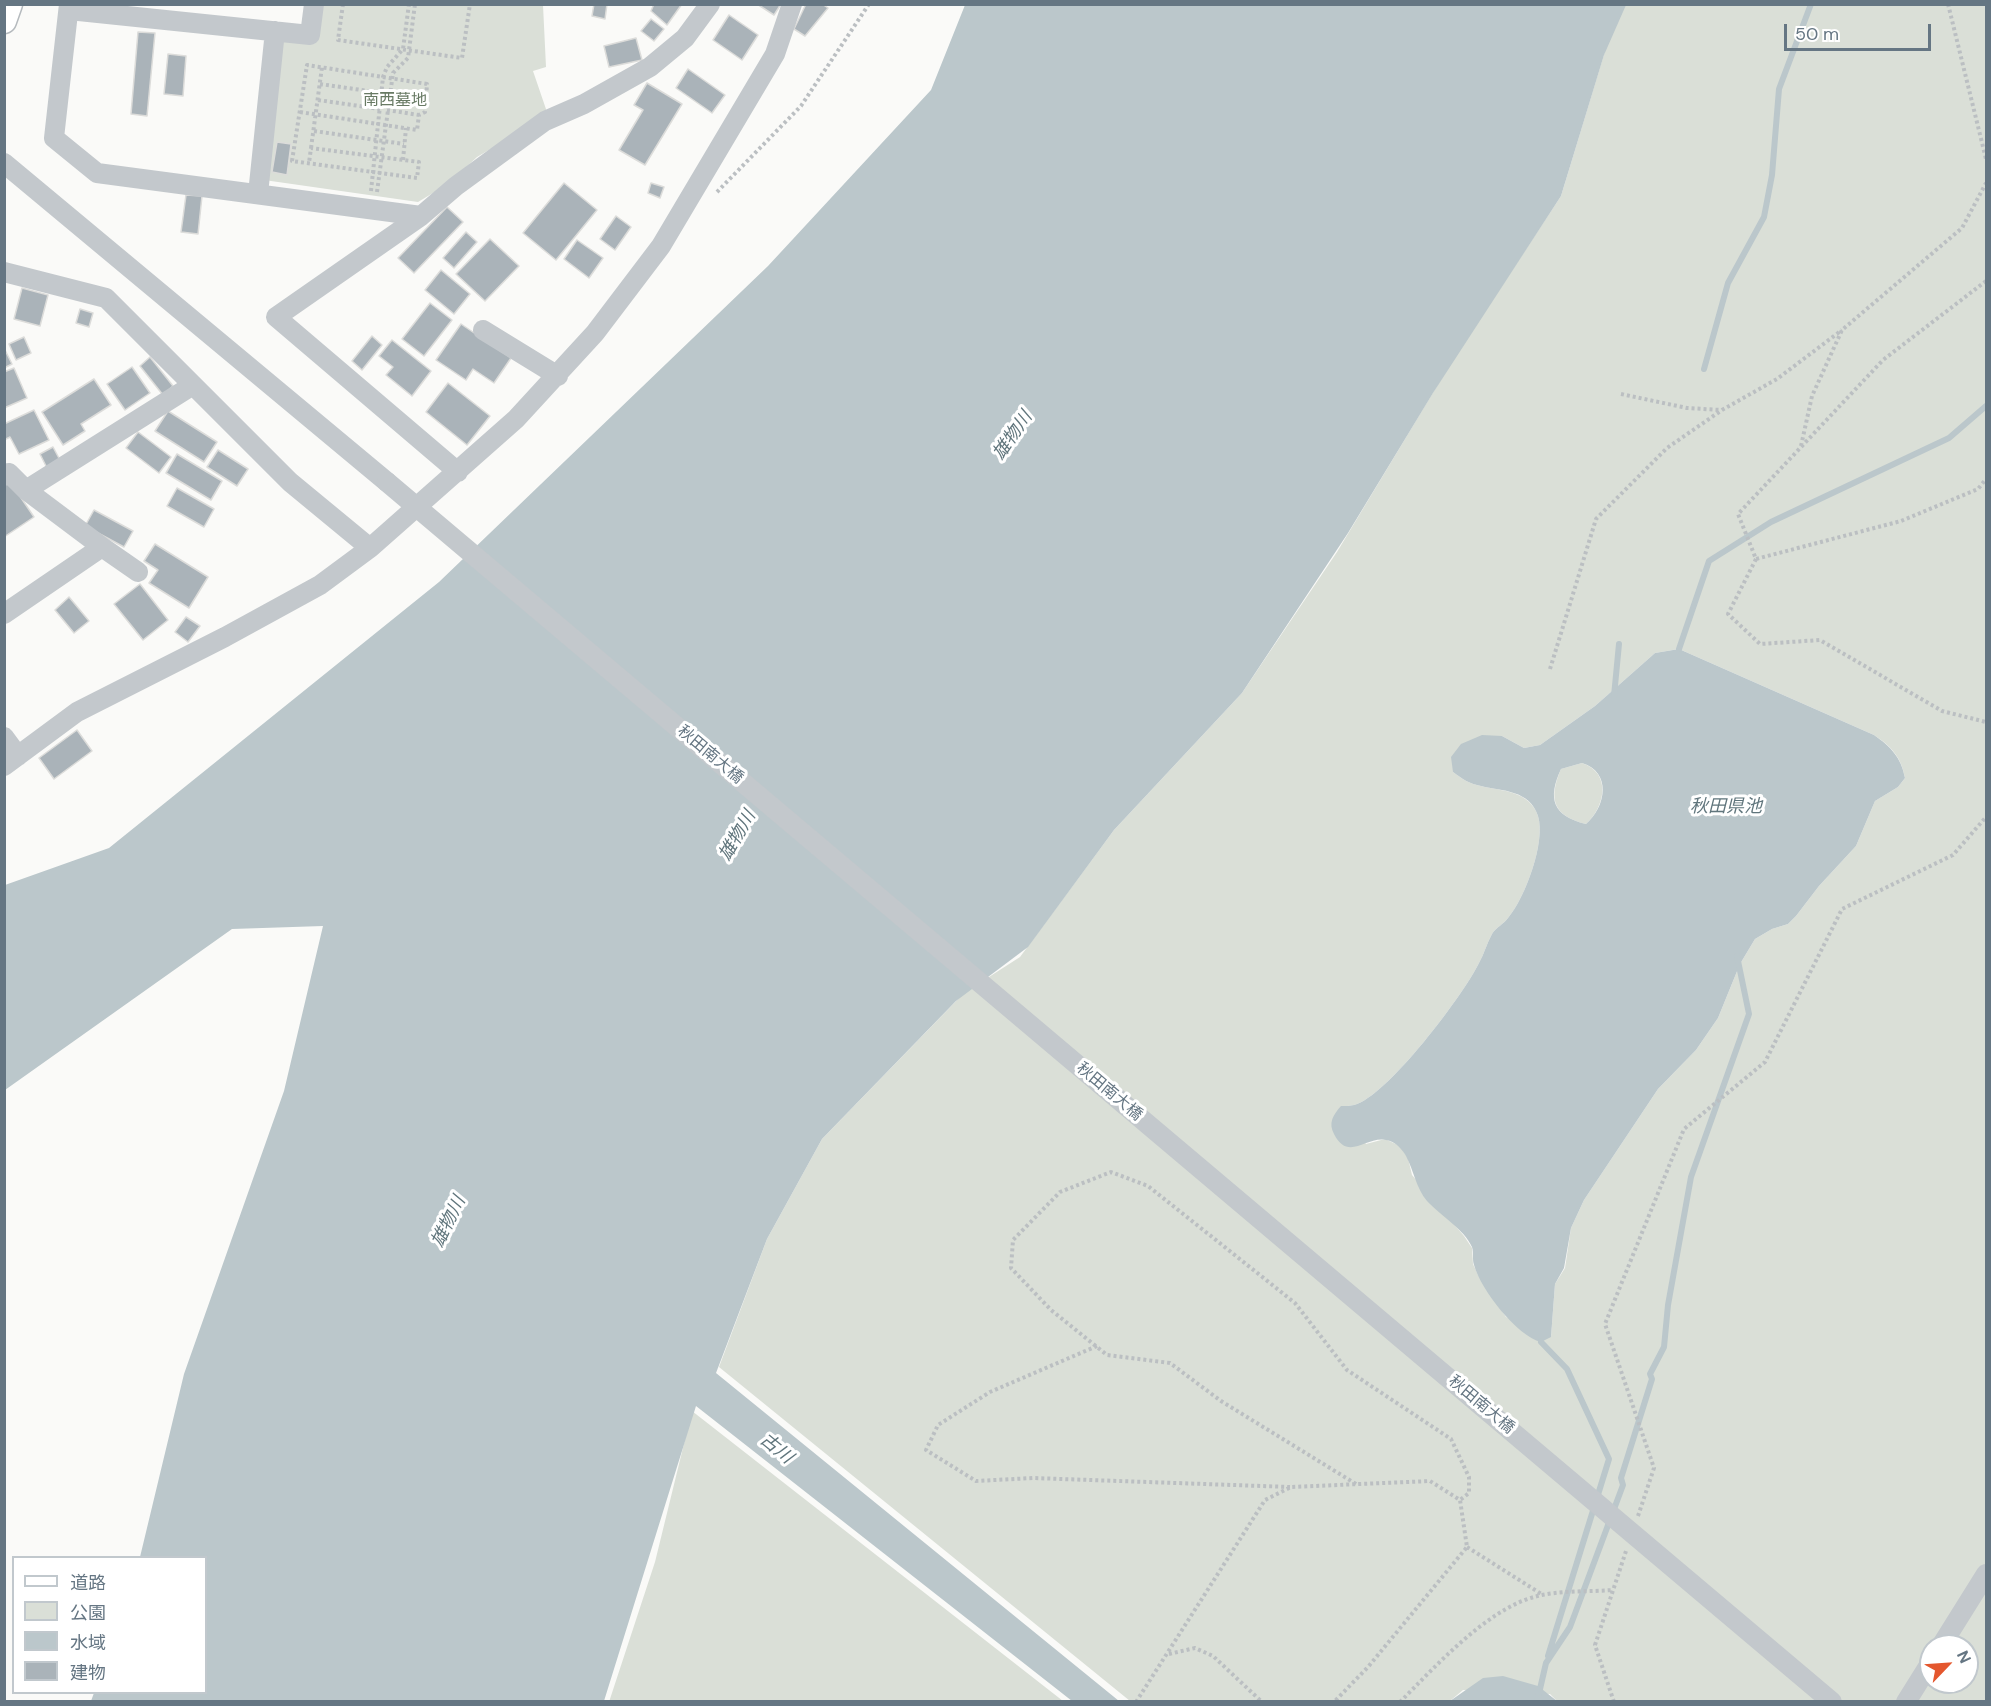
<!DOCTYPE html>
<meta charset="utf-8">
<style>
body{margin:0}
#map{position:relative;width:1991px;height:1706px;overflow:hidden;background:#fafaf8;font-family:"DM Sans","Noto Sans JP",sans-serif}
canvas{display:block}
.frame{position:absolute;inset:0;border:6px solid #657683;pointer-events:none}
.legend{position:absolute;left:12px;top:1556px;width:195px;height:138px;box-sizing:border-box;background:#fff;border:2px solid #c1c8cd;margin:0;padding:8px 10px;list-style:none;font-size:18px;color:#657683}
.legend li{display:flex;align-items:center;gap:12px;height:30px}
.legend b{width:30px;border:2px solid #c1c8cd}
.north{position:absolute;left:1919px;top:1634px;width:60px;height:60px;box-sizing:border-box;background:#fff;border:2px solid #c1c8cd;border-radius:50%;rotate:65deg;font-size:16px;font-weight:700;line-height:24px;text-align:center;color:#657683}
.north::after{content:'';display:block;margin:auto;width:21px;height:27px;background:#e4572e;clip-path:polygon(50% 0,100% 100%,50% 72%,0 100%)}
.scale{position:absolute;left:1784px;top:24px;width:147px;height:27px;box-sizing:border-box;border:3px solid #657683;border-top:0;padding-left:8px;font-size:18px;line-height:21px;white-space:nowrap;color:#657683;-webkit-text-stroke:4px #fff;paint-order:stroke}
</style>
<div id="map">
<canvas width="1991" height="1706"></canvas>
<div class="frame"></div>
<ul class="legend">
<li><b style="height:8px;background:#fff"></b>道路</li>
<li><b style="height:16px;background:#dadfd7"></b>公園</li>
<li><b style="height:16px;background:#bbc7cb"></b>水域</li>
<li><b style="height:16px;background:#aab3b9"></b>建物</li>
</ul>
<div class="north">N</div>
<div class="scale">50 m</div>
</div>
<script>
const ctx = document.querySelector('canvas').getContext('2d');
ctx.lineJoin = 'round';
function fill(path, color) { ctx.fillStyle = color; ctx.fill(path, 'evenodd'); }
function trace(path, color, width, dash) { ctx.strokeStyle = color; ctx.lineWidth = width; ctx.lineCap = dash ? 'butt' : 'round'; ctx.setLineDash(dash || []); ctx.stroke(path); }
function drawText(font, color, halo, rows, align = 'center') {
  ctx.font = font + ' "DM Sans","Noto Sans JP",sans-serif'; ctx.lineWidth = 6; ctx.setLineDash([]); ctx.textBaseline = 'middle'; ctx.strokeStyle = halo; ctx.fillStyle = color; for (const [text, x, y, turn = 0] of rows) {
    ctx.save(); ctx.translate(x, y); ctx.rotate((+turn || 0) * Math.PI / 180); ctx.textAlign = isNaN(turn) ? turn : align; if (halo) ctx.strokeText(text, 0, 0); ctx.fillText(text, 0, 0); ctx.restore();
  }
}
fill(new Path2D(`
 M319,5H543L546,67L533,71L548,115L477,157L448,184L418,202L264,180L281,40L314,44Z
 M1625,5H1986V1701H1557L1550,1694L1463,1690L1450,1701H1130L719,1367L767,1239L822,1139L964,993L1020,957L1114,830L1242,693L1337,552L1449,366L1561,196L1609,38ZM1679,649L1874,735C1892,747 1901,757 1905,778L1898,787L1875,801L1856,846L1819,886L1796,916L1788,924L1772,929L1755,939L1740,964L1718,1018L1696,1050L1658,1089L1584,1200L1571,1228L1565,1268L1555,1284L1551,1337L1506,1317L1478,1275L1473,1264L1472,1248L1464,1236L1412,1175L1408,1158L1400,1146L1385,1139L1366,1144L1341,1106C1345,1106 1350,1106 1354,1105C1387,1097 1464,994 1479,963C1484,954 1487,943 1492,934C1496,927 1504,924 1508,918C1525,898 1546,842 1538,816C1530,791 1502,791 1481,786C1470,784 1462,779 1453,772L1502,736L1524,748L1540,745L1595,706L1655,653ZM1931,1646H1967V1682H1931Z
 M1582,763C1612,773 1605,807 1586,824C1553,816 1548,799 1561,769Z
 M692,1411L1063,1701L609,1702L655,1562Z`), '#dadfd7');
fill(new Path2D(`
 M965,5H1626L1604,55L1561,196L1433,393L1348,533L1242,693L1114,830L1028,947L956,1001L822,1139L767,1239L716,1373L1119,1701H1072L696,1406L604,1701H91L94,1693L206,1692V1558L140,1557L184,1374L284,1091L323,926L232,929L5,1090V885L109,848L439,582L768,266L931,90Z
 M1679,649L1874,735C1891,747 1901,757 1905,778L1898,787L1875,801L1856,846L1819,886L1796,916L1788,924L1772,929L1755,939L1740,964L1718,1018L1696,1050L1658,1089L1584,1200L1571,1228L1564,1268L1555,1284L1551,1337L1541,1342C1517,1336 1481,1290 1474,1265C1472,1260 1474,1253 1472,1247C1464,1229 1441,1216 1427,1201C1416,1188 1414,1171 1406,1156C1402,1149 1395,1141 1386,1140C1366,1136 1348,1162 1334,1134C1328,1123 1333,1115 1341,1106C1345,1106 1350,1106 1354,1105C1387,1097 1464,994 1479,963C1484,954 1487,943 1492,934C1496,927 1504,924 1508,918C1525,898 1546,842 1538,816C1530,790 1502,791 1481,786C1470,784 1462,779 1453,772L1451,757L1461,744L1482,735L1502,736L1524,748L1540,745L1595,706L1655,653ZM1582,763C1612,772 1606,807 1586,824C1553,816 1547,799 1561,769Z
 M1503,1676L1538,1686L1557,1701H1450L1483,1678Z`), '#bbc7cb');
trace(new Path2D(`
 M1704,369L1728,283L1764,217L1772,175L1779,89L1811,4
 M1679,649L1709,561L1771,522L1949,438L1986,406
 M1614,696L1619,644
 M1541,1342L1567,1369L1609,1459L1548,1656
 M1537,1702L1546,1663L1570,1627L1623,1485L1621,1478L1652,1379L1650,1374L1664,1347L1668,1305L1691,1177L1749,1014L1737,956`), '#bbc7cb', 6);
const building = new Path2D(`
 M594,4H607L605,19L592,16Z
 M654,4H682L667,25L651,11Z
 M757,4H781L774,15Z
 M806,4H822L828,8L805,36L794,29Z
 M729,15L758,35L742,60L713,40Z
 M651,19L664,29L654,41L641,31Z
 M138,32L155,33L147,116L131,114Z
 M636,38L642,60L609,67L604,46Z
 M168,54L186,56L183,96L164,94Z
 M688,69L725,95L712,113L676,88Z
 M647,83L682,104L645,165L619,150L643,110L634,105Z
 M277,142L291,144L287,175L272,172Z
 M564,183L597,210L556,260L523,233Z
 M651,183L664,187L660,198L648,193Z
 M186,195L202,196L198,234L181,232Z
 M447,207L463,222L414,273L398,258Z
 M616,216L631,227L615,250L600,239Z
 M466,232L477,242L454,268L443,258Z
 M490,239L519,266L485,301L456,274Z
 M577,240L603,258L589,278L564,259Z
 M441,270L470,294L454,314L425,290Z
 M22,288L48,295L40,326L14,319Z
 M430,303L452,320L424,356L402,339Z
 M80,309L93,313L89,327L76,323Z
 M461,324L511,358L494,383L473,369L466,380L436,360Z
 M372,336L382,345L362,370L352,361Z
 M24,337L31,353L16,360L9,344Z
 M392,340L431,371L412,396L386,375L393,367L379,356Z
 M4,348L12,364L4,368Z
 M150,357L173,386L163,395L140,366Z
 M132,367L150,393L125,410L107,384Z
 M14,368L27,398L4,408V372Z
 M94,379L111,405L81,424L85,431L63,445L42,412Z
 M448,383L490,416L467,445L426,412Z
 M34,410L49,440L19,454L10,437L4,440V424Z
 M168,411L217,442L204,462L155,431Z
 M138,432L171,457L159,473L126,448Z
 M53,447L61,462L47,468L40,454Z
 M218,450L248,469L237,486L207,467Z
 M177,454L222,481L211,500L166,473Z
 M9,480L34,517L4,537V483Z
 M177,488L214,509L204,527L167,506Z
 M94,510L133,531L124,547L85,526Z
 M155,544L208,577L189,608L149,583L158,570L144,561Z
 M140,584L168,620L143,640L114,604Z
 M69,597L89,621L74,633L55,610Z
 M186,617L200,626L188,642L175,632Z
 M77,730L92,751L54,779L39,758Z`);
fill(building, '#aab3b9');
trace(building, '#dcdcda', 1.5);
const major = new Path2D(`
 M4,21L10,4`);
trace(major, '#b5babe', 27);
trace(new Path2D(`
 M343,4L338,40L462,58L470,4
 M1948,4L1986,159
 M320,84L382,93
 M390,94L426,99
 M318,100L380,109
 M387,110L419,115
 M300,112L417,130L419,115L425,112L427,84L307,65L292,161L417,178L419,162L311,148L309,163
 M314,131L404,144
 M311,148L322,67
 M403,160L406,128
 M371,191L383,77L387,67L403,49L409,4
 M377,192L393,73L408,58L415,4
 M717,192L801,106L869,4
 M1986,281L1883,360L1738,514L1756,559L1901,521L1978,489L1986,479
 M1621,394L1687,408L1721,410
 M1801,446L1812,396L1842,330L1962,228L1986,183
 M1756,559L1728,614L1760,644L1820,640L1942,711L1986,722
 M1550,669L1596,519L1667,448L1722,410L1777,379L1842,330
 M1097,1346L990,1392L938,1425L926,1450L976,1481L1033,1478L1290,1487
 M1356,1484L1221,1401L1170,1363L1107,1355L1051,1310L1011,1268L1013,1240L1060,1192L1111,1172L1148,1186L1295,1303L1347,1370L1451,1439L1469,1477V1493L1460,1500
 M1638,1516L1654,1468L1605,1324L1684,1129L1765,1062L1842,909L1953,855L1986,817
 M1467,1547L1543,1595
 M1169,1654L1195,1648L1213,1656L1262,1702
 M1136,1702L1265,1500L1291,1487L1430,1481L1460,1500L1467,1547L1368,1667L1334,1702
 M1400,1702C1435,1667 1486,1610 1534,1597C1558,1590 1588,1592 1613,1590
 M1614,1702L1595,1645L1626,1551`), '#bbbfc2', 4, [3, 3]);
trace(new Path2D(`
 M69,4L54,138L97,173L421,216
 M69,10L310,35L314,4
 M4,163L387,482
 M258,194L275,31
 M4,272L106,298L290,482L370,548
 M483,330L558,376
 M458,472L276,317L421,216L456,186L545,121L584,104L650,67L685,38L710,4
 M4,476L9,473L26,490
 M102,547L138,572
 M4,614L102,547L26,490L193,385
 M4,737L18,756
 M4,766L77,712L225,637L320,585L370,548L516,419L595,333L661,246L775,54L792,4
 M1941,1646L1986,1574
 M1906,1702L1931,1662`), '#c3c8cc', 20);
trace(major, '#fff', 24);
trace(new Path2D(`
 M387,482L1832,1702`), '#c3c8cc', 20);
drawText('16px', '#687a64', '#fff', [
 ["南西墓地",395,101]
]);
drawText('16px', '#657683', '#fff', [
 ["秋田南大橋",710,755,40],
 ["秋田南大橋",1109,1092,40],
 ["秋田南大橋",1481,1405,40]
]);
drawText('italic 18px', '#60757c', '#fff', [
 ["雄物川",1013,436,-55],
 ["秋田県池",1726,807],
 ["雄物川",738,836,-60],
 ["雄物川",449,1222,-64],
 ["古川",776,1449,39]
]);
</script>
